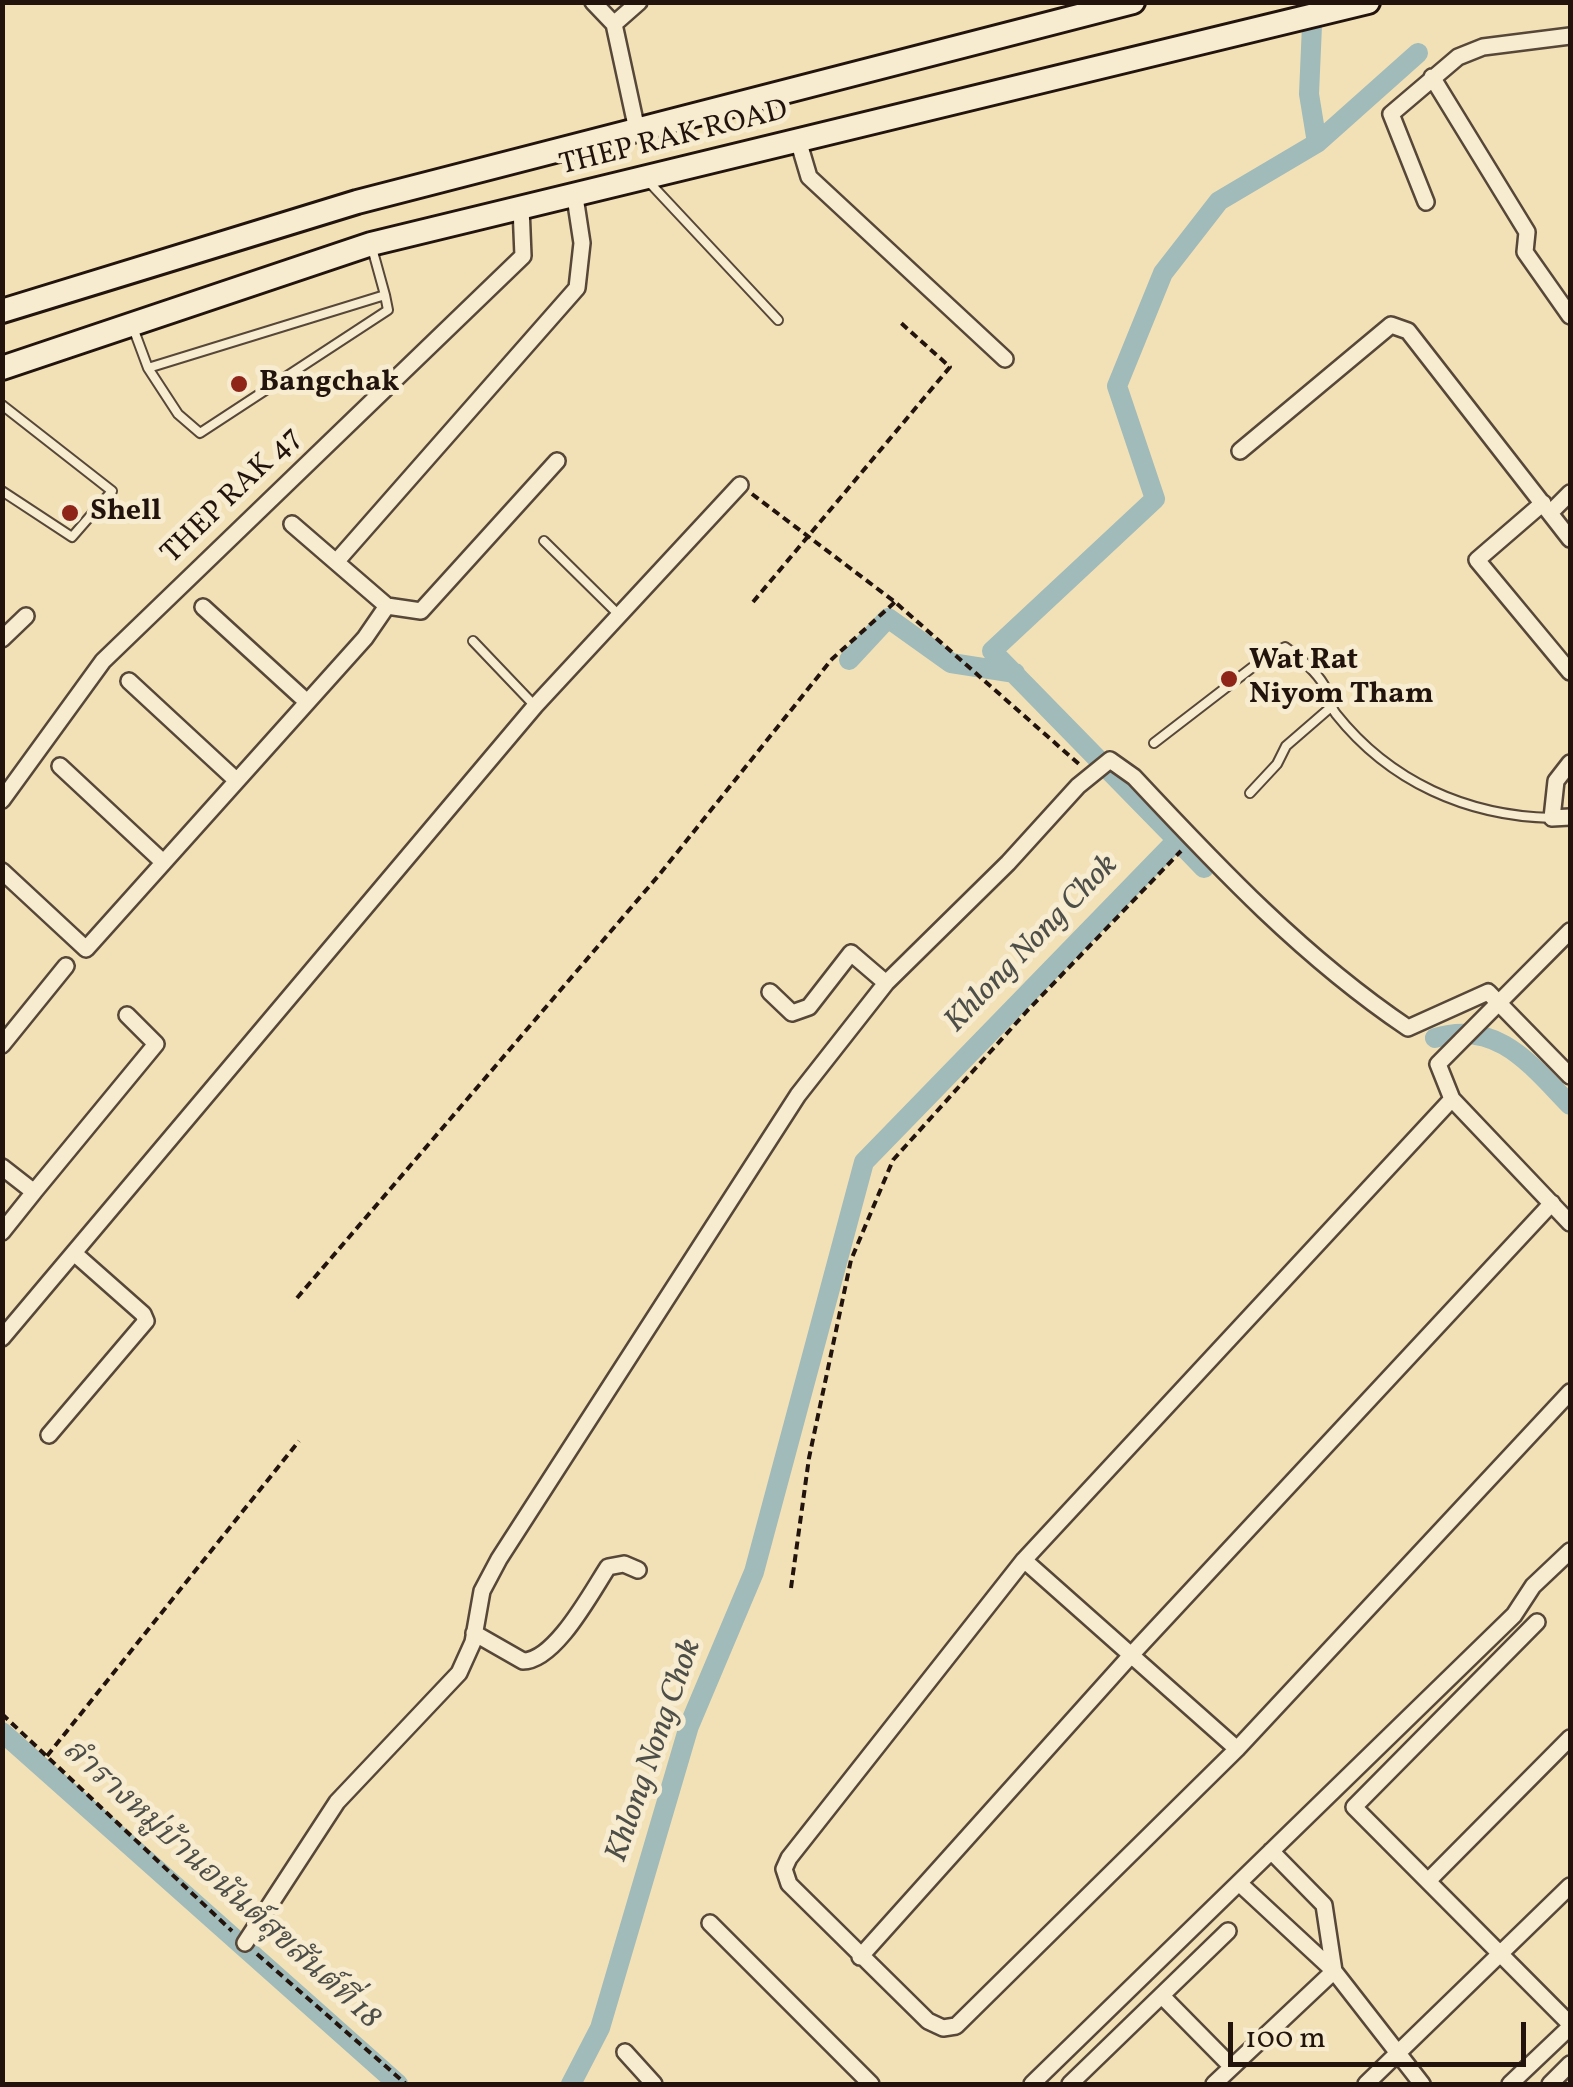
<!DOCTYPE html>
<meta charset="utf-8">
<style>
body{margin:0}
#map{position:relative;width:1573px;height:2087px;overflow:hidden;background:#f2e1b7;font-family:Vollkorn,serif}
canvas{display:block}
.frame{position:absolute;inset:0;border:5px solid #22140d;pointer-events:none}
.scale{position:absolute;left:1228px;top:2022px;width:298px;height:45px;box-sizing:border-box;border:5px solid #22140d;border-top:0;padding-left:12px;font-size:30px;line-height:35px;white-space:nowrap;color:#22140d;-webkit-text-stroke:8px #f7ecd0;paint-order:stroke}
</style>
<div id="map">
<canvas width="1573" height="2087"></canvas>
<div class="frame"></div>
<div class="scale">100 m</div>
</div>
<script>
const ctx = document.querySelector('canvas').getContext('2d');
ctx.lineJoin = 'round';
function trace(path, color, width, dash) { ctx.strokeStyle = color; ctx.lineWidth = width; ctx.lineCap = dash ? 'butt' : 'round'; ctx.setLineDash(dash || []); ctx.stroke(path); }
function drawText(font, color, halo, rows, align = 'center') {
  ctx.font = font + ' Vollkorn,"Noto Serif Thai",serif'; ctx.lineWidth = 10; ctx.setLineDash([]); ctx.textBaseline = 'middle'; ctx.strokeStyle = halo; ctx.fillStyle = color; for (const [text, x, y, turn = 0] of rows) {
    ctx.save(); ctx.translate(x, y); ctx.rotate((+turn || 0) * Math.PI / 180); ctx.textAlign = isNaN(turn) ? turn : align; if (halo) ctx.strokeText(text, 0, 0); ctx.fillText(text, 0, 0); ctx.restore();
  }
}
trace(new Path2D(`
 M1313,2L1309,94L1317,143
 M849,660L888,618L951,663L1015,673
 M1177,840L1204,868
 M1435,1038C1497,1019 1531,1065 1570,1105
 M2,1732L398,2084
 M571,2084L600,2028L689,1726L754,1572L864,1162L1177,840L992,651L1155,499L1117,386L1163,273L1219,201L1317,143L1418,53`), '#a0bbb9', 20);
const lane = new Path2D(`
 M648,181L778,320
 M132,325L148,368L385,295L372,248
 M148,368L178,414L200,433L388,310L385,295
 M2,405L112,491L72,537L2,491
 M544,541L618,614
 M473,641L535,706
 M1154,743L1267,656L1285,647C1299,657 1315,670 1324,685C1329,695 1329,705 1336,714C1390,782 1467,816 1552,818
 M1250,793L1277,764L1286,746L1331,707`);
const street = new Path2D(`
 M593,2L614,24L637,130
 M614,24L639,2
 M1432,77L1527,232L1525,252L1570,316
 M798,140L809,177L1005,359
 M1426,202L1391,114L1458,57L1483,47L1570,36
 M1240,451L1391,325L1408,331L1570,539
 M1543,503L1477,560L1570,672
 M1550,513L1570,493
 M292,524L336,562
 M387,606L421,611L557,461
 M203,607L307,702
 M2,639L26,616
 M129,681L236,780
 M1570,763L1556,781L1552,818L1570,817
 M60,766L163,862
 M2,800L103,661L523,256L521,207
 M2,871L86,949L365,638L387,606L336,562L577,288L582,243L575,197
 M1570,931L1438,1064L1452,1099L1570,1223
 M770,992L792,1013L809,1007L851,953L886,983
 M2,1045L66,966
 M1452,1099L1024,1560L789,1858L784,1869L789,1884L928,2021L943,2028L956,2026L1237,1749L1570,1392
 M2,1167L34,1192L2,1232
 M34,1192L156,1044L127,1015
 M2,1338L535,706L740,485
 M49,1435L146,1321L143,1314L74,1253
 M1024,1560L1237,1749
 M1537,1622L1354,1807L1570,2024
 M474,1633L523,1661C555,1661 591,1593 608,1567L624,1564L638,1570
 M1428,1881L1570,1738
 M1239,1883L1334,1971L1324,1905L1271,1851
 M710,1923L871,2084
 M245,1943L337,1802L459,1673L473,1642L482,1591L499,1559L798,1095L886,983L1008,863L1078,786L1110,760L1134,777C1219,868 1304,958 1408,1028L1488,992L1570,1076
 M860,1957L1133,1653L1552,1203
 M1162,1996L1232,2067
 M625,2052L654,2084
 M1032,2084L1514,1615L1533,1586L1570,1551
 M1070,2084L1228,1931
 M1214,2084L1334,1971L1422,2084
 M1366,2084L1570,1886
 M1510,2084L1570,2027
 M1550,2084L1570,2064`);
const secondary = new Path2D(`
 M2,311L357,202L1133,2
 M2,368L371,244L1368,2`);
trace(lane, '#564738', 12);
trace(street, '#564738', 20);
trace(secondary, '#22140d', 28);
trace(new Path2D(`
 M752,494L895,602L1080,765
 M753,602L950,367L901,323
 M297,1298L659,875L832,659L895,602
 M791,1588L809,1458L851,1260L893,1160L1027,1011L1181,851
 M2,1714L232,1931
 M47,1756L299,1441
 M257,1954L406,2084`), '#22140d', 4, [8, 5]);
trace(lane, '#f7ecd0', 8);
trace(street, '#f7ecd0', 15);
trace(secondary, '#f7ecd0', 22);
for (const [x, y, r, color] of [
 [239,384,10,"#8f2418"],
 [70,513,10,"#8f2418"],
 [1229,679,10,"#8f2418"]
]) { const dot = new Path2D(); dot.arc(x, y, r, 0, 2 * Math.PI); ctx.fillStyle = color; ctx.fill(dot); trace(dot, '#f7ecd0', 4); }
drawText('30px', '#22140d', '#f7ecd0', [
 ["THEP RAK ROAD",674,140,-14],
 ["THEP RAK 47",233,497,-44]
]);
drawText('bold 30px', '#22140d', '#f7ecd0', [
 ["Bangchak",259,384],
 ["Shell",90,513],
 ["Wat Rat",1249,662],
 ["Niyom Tham",1249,696]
], 'left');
drawText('italic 32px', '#4e4e49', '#f7ecd0', [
 ["Khlong Nong Chok",1033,945,-46],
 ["Khlong Nong Chok",656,1751,-71],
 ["ลำรางหมู่บ้านอนันต์สุขสันต์ที่ 18",220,1886,42]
]);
</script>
